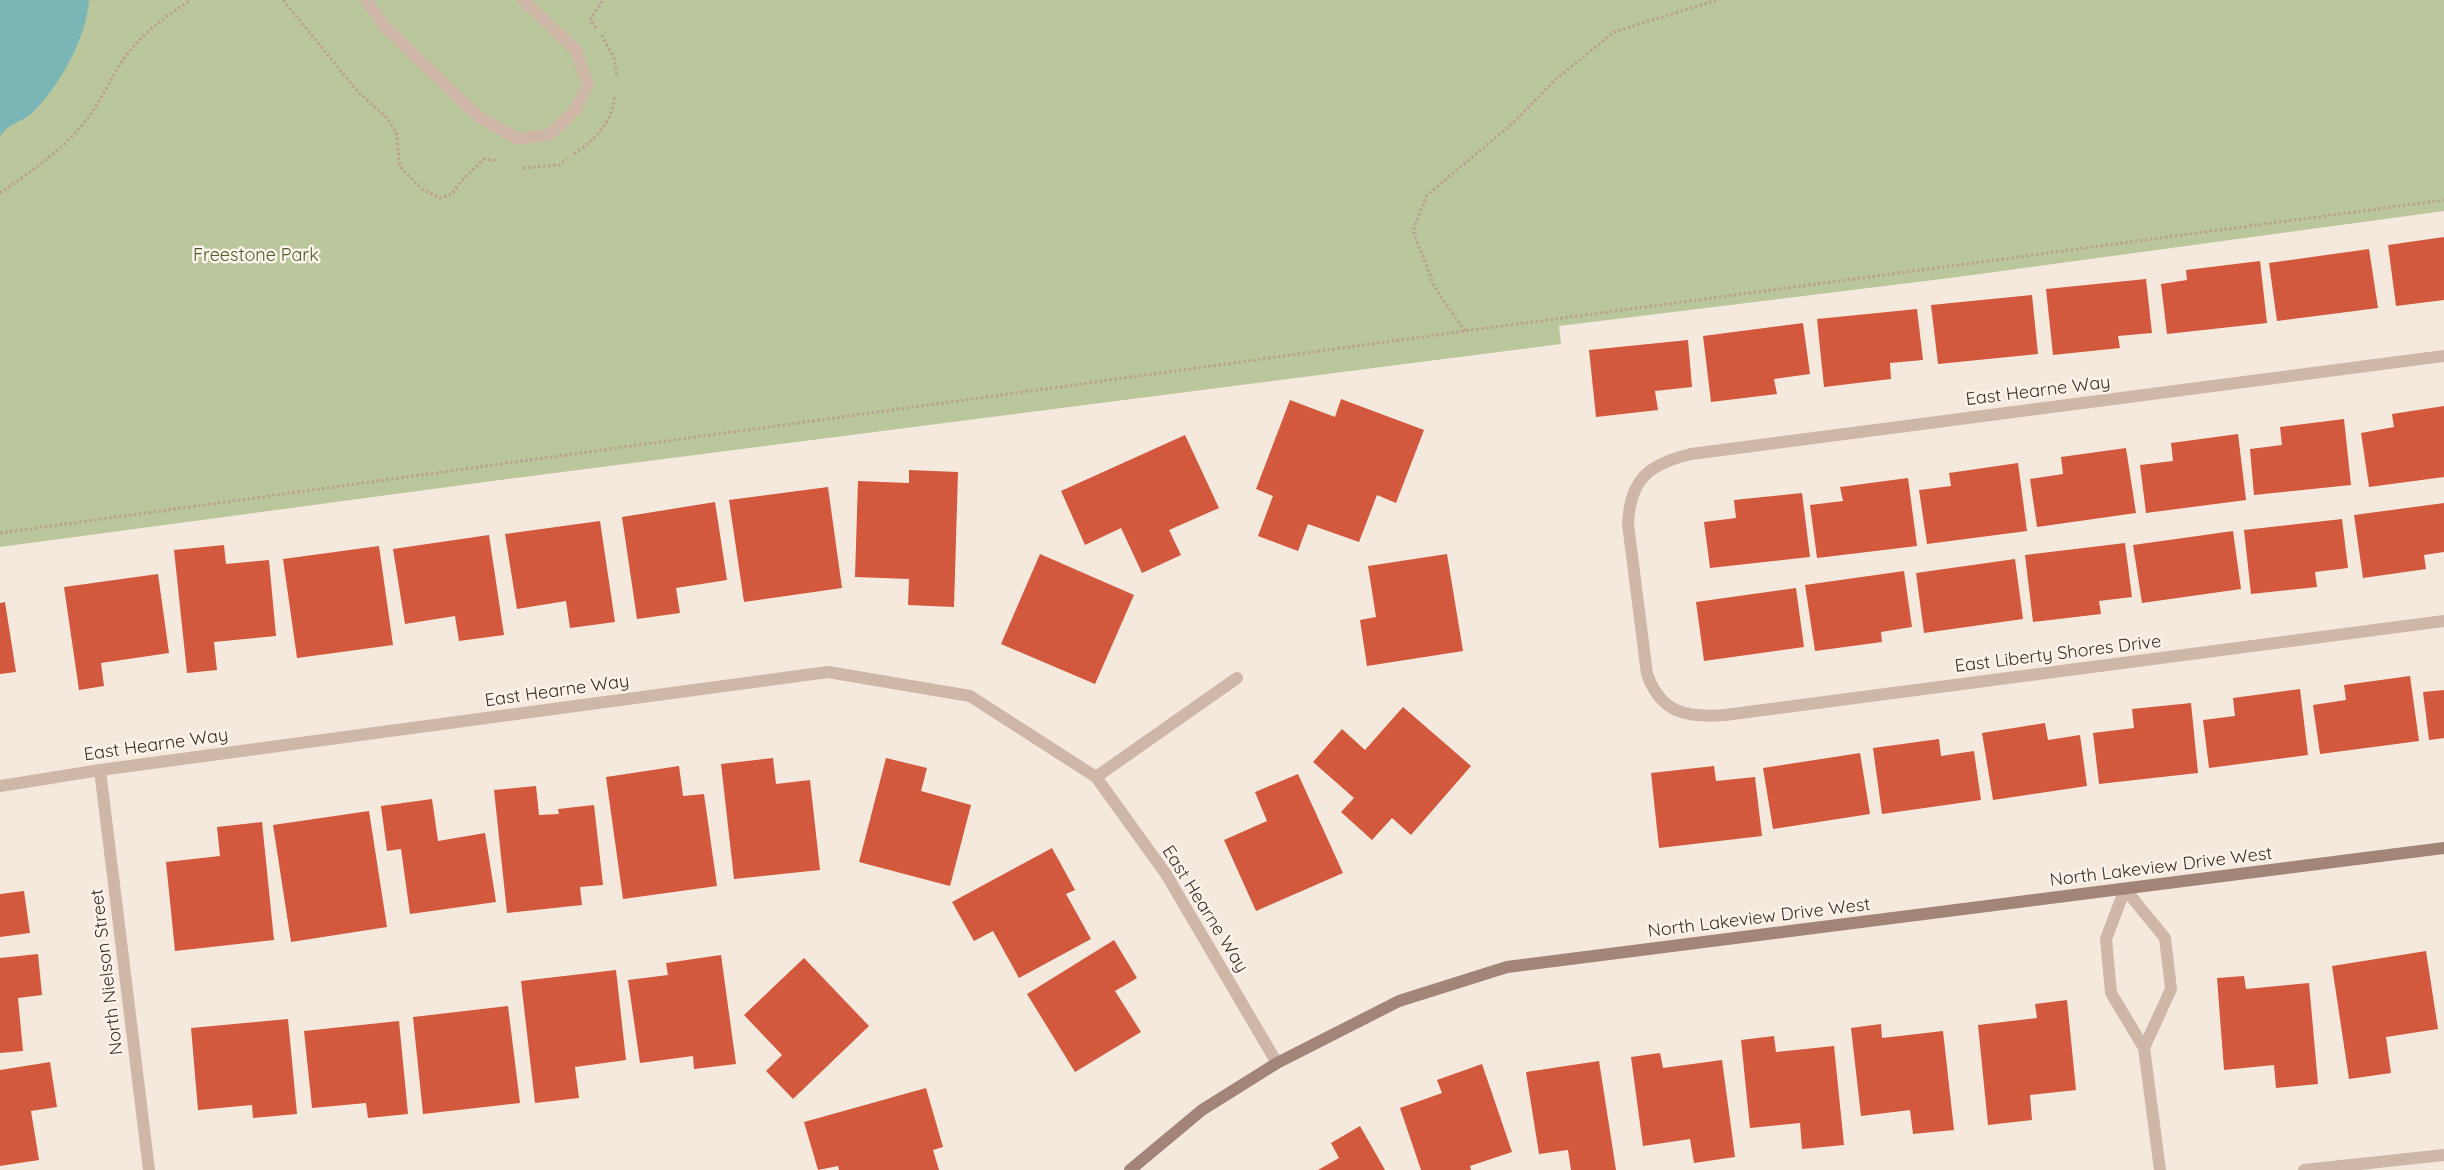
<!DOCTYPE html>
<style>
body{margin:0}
canvas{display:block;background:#f5e9dd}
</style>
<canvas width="2444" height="1170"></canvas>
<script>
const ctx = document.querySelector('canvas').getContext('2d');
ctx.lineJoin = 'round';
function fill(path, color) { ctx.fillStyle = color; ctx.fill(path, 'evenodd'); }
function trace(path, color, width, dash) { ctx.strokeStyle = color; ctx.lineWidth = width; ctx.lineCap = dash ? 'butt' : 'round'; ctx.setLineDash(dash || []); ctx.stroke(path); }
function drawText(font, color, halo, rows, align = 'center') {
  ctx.font = font + ' Quicksand,sans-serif'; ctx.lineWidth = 5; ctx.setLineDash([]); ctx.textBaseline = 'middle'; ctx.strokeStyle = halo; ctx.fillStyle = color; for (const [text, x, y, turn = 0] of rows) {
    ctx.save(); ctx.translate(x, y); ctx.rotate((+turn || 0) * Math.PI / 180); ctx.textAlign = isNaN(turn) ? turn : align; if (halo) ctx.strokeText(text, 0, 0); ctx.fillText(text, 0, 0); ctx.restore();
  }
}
fill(new Path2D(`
 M0,0H2444V211L1950,278L1559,326L1561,344L500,480L0,547Z`), '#bac69b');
fill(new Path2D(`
 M0,0H89C87,37 59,87 32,113C21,123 9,122 0,137Z`), '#79b6b5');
fill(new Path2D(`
 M2444,237V300L2396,306L2388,245Z
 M2369,249L2378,308L2277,321L2269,263Z
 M2260,261L2267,323L2167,334L2161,284L2187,280L2186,270Z
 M2146,279L2152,333L2118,336L2120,348L2053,355L2046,289Z
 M2032,295L2038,354L1938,364L1931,305Z
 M1917,309L1923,360L1890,363L1891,379L1824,387L1817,319Z
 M1803,323L1810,374L1774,379L1777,394L1711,402L1703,336Z
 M1688,340L1692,387L1655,391L1658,410L1596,417L1589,350Z
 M1341,399L1424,430L1396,503L1377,495L1359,542L1308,524L1298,551L1258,536L1273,496L1256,489L1290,400L1335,417Z
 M2444,406V477L2369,487L2361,433L2394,427L2392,414Z
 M2344,419L2351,485L2254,495L2250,449L2282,445L2280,427Z
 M2238,434L2246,500L2146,513L2140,465L2173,461L2171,443Z
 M1185,435L1219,508L1169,530L1181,555L1142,573L1121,528L1085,545L1061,491Z
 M2126,448L2136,513L2037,527L2030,479L2063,474L2061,457Z
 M2018,463L2027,531L1927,544L1919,490L1951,486L1949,473Z
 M909,470L958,472L954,607L908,605L909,579L855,577L858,481L909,483Z
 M1908,478L1917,546L1817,558L1810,505L1843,501L1840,487Z
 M828,487L842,588L744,602L729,500Z
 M1802,493L1810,557L1710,568L1704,522L1736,518L1734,500Z
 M715,502L727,580L676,588L680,613L637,619L622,517Z
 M2444,503V552L2424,555L2426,569L2363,578L2354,515Z
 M2342,519L2348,568L2315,572L2317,587L2251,594L2244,530Z
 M600,521L615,622L570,628L566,601L517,609L505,534Z
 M2233,531L2241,589L2142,603L2133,545Z
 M489,535L504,635L459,641L455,616L405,624L393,549Z
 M2125,543L2132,597L2099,601L2101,614L2033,622L2025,555Z
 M224,545L226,564L269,560L276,636L214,642L217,670L187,673L174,550Z
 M379,546L393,645L297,658L283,559Z
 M1040,554L1134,595L1095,684L1001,644Z
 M1447,554L1463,651L1367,666L1360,620L1376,617L1368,566Z
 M2015,559L2023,619L1924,633L1916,573Z
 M1904,571L1912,627L1881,632L1882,642L1815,651L1805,585Z
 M158,574L169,653L101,663L104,686L79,690L64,587Z
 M1796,588L1804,647L1704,661L1696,602Z
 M5,602L16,672L0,674V603Z
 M2410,676L2419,741L2320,754L2313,705L2346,700L2344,685Z
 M2300,689L2308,755L2209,768L2203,720L2235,716L2233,698Z
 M2444,690V738L2429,740L2423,692Z
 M2191,703L2198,773L2099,784L2093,733L2134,728L2132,709Z
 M1403,707L1471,766L1411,835L1392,818L1372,840L1341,812L1354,798L1313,762L1342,729L1365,750Z
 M2045,723L2048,740L2080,735L2087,786L1993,800L1982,733Z
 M1939,739L1941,756L1974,751L1981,800L1882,814L1873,748Z
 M1860,753L1870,814L1773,829L1763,768Z
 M773,758L776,784L810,780L820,870L734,879L721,764Z
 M886,758L927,768L921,791L971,805L950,886L859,862Z
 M679,766L683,796L704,794L717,886L623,899L606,777Z
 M1714,766L1716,781L1755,777L1762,836L1659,848L1651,773Z
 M1298,774L1343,873L1256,911L1224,840L1267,821L1255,792Z
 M536,786L539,815L559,814L558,809L594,805L603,885L580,887L582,905L507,913L494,790Z
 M432,799L438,841L485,833L496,902L410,914L401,849L387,851L381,806Z
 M369,811L387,927L291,942L273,825Z
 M262,822L274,940L175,951L166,862L220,856L217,827Z
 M1052,848L1075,890L1066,894L1091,939L1019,978L993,931L974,941L952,902Z
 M24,891L30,933L0,937V894Z
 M1114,940L1137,978L1115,991L1141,1032L1075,1072L1027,994Z
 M2426,951L2438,1029L2386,1037L2391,1073L2349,1079L2332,966Z
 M38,954L42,995L18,998L23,1051L0,1053V958Z
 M721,955L736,1064L694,1069L693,1056L640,1063L628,980L668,975L666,963Z
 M804,958L869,1026L793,1099L766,1071L782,1055L744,1015Z
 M616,970L626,1060L575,1067L579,1098L535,1103L521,981Z
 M2244,976L2246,989L2309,983L2318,1084L2276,1088L2274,1065L2224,1070L2217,978Z
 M2067,1000L2076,1090L2030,1095L2032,1120L1988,1125L1978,1025L2037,1018L2035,1004Z
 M508,1006L520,1103L423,1114L413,1017Z
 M288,1019L297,1114L253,1118L252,1105L198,1110L191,1028Z
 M399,1021L408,1114L368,1118L366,1103L312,1108L304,1031Z
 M1881,1024L1882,1038L1943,1031L1954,1130L1913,1134L1910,1110L1861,1116L1851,1028Z
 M1774,1036L1776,1052L1834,1046L1844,1145L1802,1149L1800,1123L1750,1128L1741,1040Z
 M1660,1053L1663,1068L1722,1060L1735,1157L1694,1163L1690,1139L1643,1146L1631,1057Z
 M1599,1061L1616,1170H1571L1568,1150L1539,1154L1526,1072Z
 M50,1062L57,1107L31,1111L39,1160L0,1166V1070Z
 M1482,1064L1512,1152L1470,1166L1471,1170H1421L1400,1108L1442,1093L1437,1080Z
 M926,1088L943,1147L933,1150L939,1170H839L838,1166L818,1170L804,1122Z
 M1360,1126L1385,1170H1318L1339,1158L1331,1143Z`), '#d3593e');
trace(new Path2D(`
 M283,0L358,92L387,118L396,132L400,167L422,189L440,198L452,194L461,181L484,159L498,161
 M596,28L590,20L603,0
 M602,35L614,58L617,77
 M574,154C595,139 612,123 615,96
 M523,168L559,165L567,159
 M0,193C30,172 59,153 82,125C99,106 109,81 123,60C141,34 164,17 191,0
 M1465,331L1435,288L1413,231L1427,195L1514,122L1556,79L1614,32L1717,0
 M0,533L1465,331L2444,200`), '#bba191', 3, [2.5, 2.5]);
trace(new Path2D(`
 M366,0L386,28L479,117L518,139L551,134L574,111L588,85L576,50L523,0`), '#cfb7a7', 12);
trace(new Path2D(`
 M2444,356L1691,454C1649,464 1630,479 1628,524L1647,674C1661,713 1686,718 1725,715L2444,621
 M100,770L149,1170
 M1096,777L1237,678
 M0,786L100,770L828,672L970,696L1096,777L1166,874L1277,1063
 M2144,1048L2171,989L2165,938L2125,889L2106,939L2111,993L2144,1048L2160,1170
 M2304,1170L2444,1155`), '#cfb7a7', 12);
trace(new Path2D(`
 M1130,1170L1202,1110L1277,1063L1399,1001L1507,967L2444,848`), '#a38578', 12);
drawText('18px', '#4d5c29', '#fcf3eb', [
 ["Freestone Park",256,256]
]);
drawText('18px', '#3b2d29', '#fcf3eb', [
 ["East Hearne Way",2038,391,-7],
 ["East Liberty Shores Drive",2058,654,-7],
 ["East Hearne Way",557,691,-8],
 ["East Hearne Way",156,745,-8],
 ["North Lakeview Drive West",2161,867,-7],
 ["East Hearne Way",1205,909,58],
 ["North Lakeview Drive West",1759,918,-7],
 ["North Nielson Street",107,972,-97]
]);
</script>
